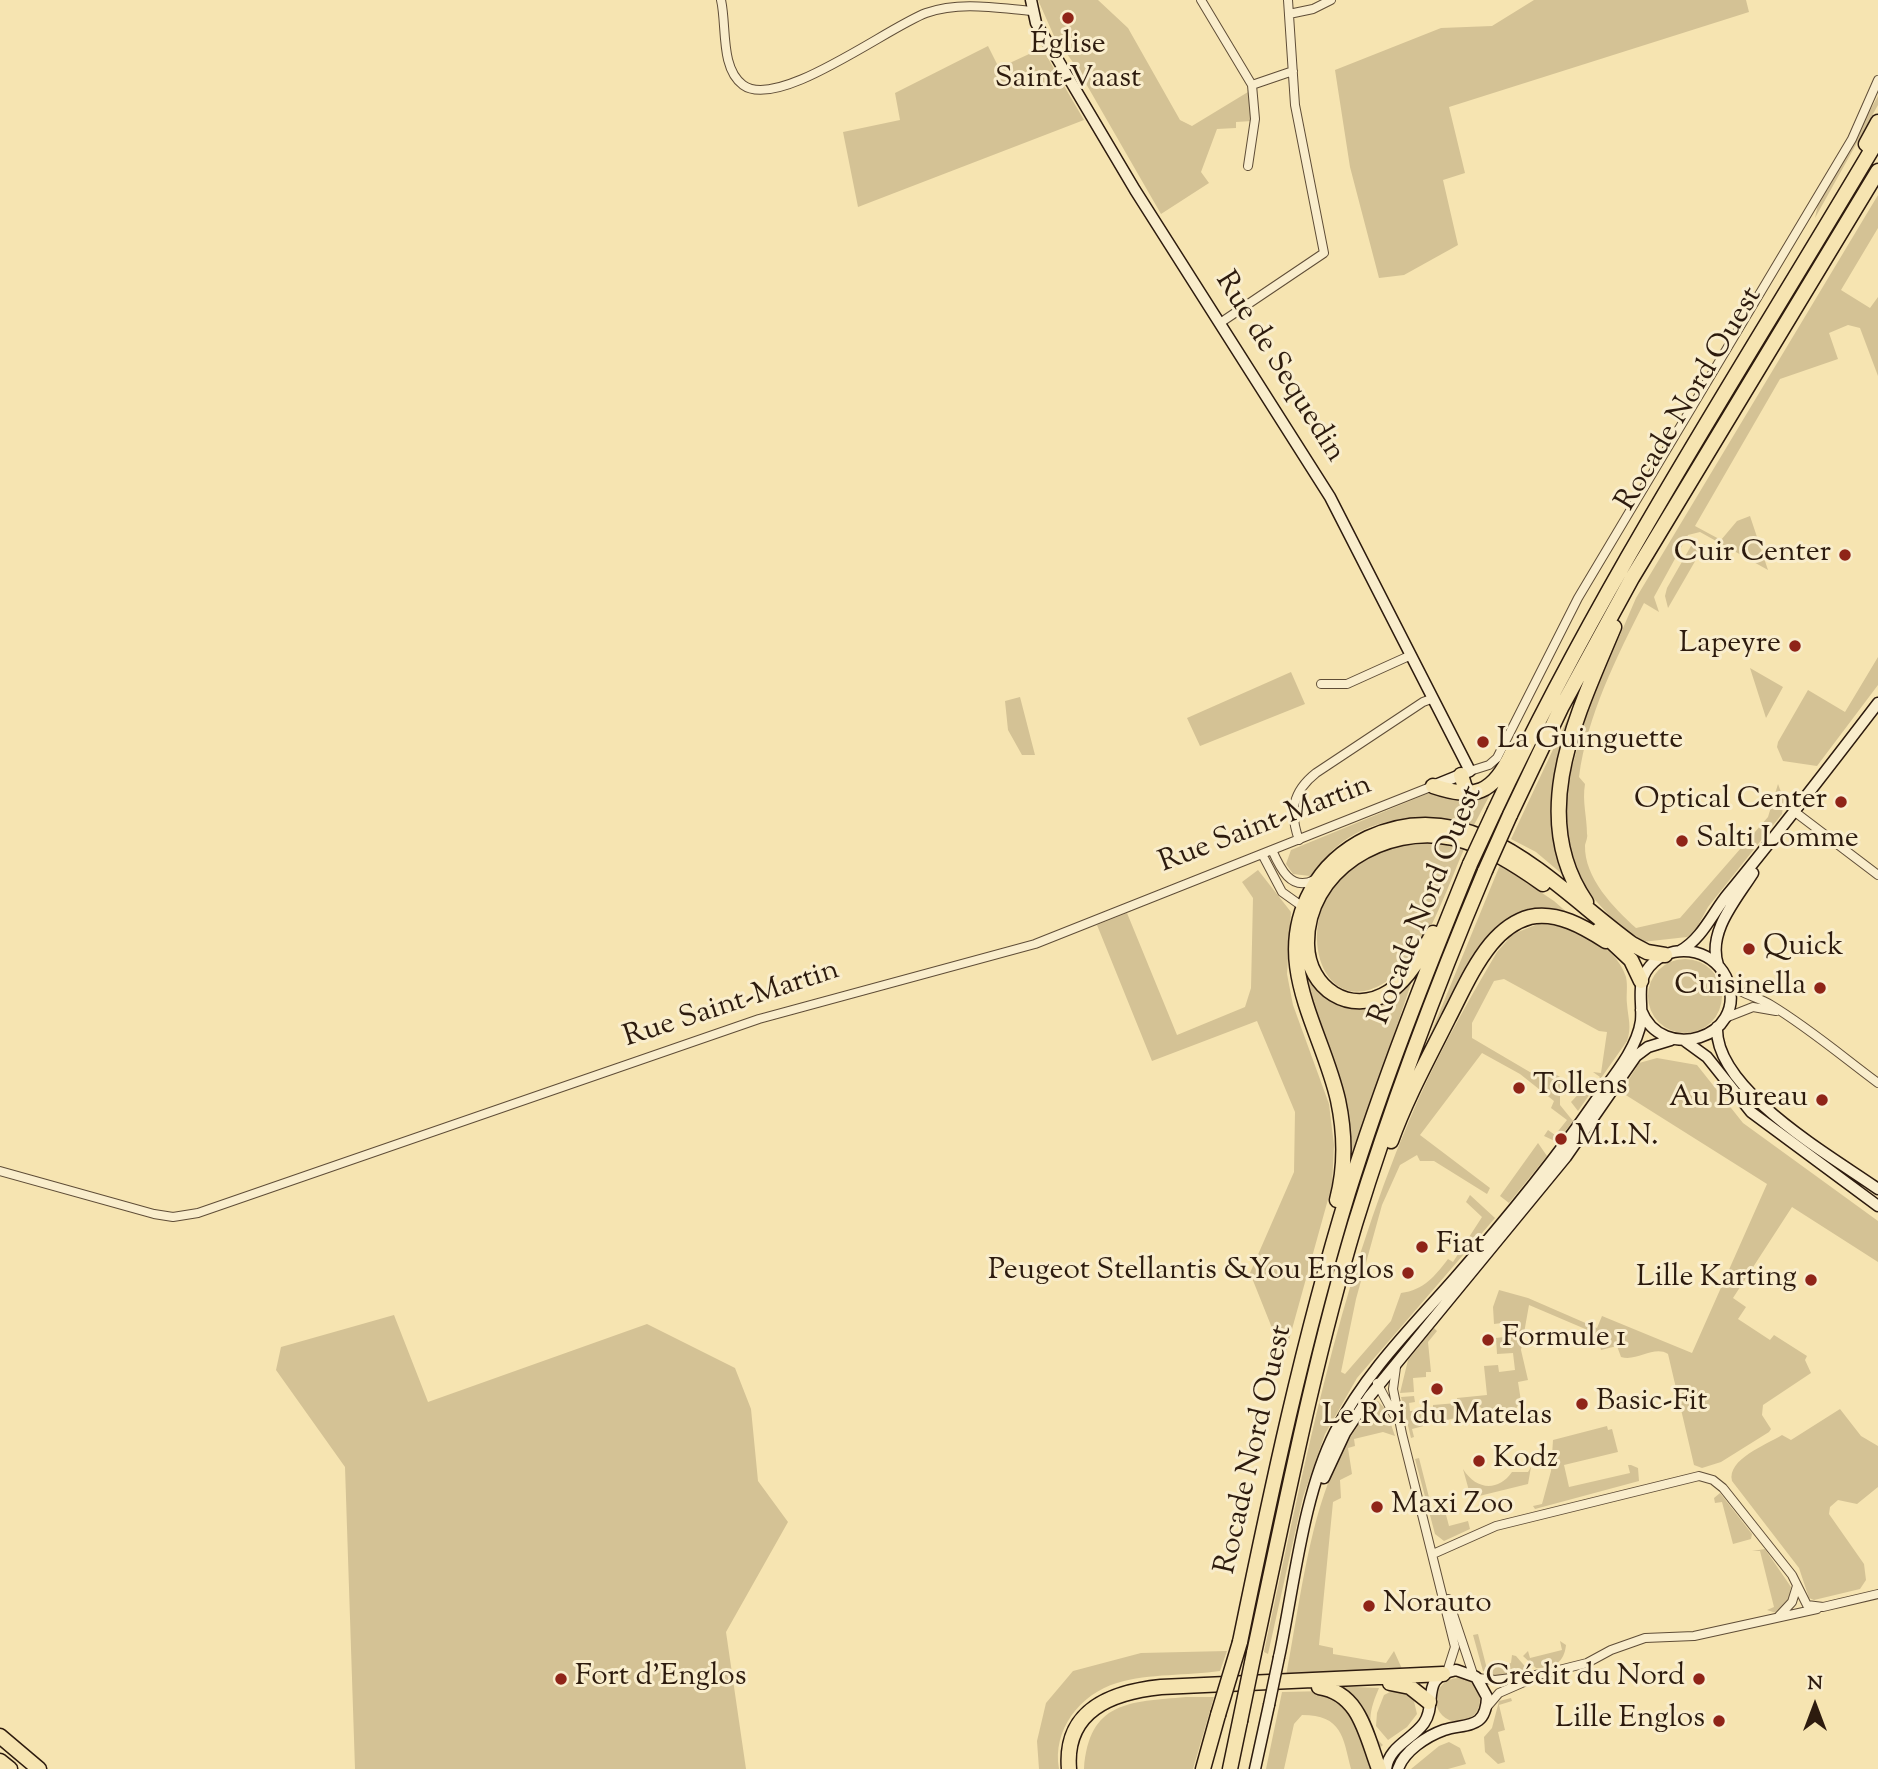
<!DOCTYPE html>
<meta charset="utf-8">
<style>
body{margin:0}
#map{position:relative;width:1878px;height:1769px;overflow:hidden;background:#f6e4b1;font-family:"Sorts Mill Goudy",serif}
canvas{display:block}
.north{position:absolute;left:1780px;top:1671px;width:70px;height:70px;-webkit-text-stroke:5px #f9edcc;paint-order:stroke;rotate:0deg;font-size:19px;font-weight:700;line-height:28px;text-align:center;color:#2d1b0e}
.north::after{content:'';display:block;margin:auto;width:24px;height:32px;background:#2d1b0e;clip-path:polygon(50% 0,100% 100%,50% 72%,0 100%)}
</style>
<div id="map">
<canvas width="1878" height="1769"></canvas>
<div class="north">N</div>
</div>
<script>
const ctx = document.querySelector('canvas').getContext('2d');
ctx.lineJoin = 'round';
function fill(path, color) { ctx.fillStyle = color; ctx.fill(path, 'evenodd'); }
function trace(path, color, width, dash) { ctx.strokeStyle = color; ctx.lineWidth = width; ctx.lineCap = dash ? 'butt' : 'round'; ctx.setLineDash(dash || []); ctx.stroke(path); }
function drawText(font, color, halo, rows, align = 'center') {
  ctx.font = font + ' "Sorts Mill Goudy",serif'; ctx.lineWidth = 6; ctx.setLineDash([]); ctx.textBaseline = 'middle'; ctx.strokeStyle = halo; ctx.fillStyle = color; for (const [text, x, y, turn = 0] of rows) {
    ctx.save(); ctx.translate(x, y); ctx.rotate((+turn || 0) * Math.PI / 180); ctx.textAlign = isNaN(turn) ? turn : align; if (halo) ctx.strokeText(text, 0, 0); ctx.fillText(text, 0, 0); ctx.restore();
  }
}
fill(new Path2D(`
 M1038,0H1098L1128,28L1180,120L1192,126L1248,92L1252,121L1236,122V128L1217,129L1201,172L1209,183L1161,214L1077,68L1054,36Z
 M1534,0H1746L1749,12L1449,107L1465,173L1443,180L1458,245L1404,275L1379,278L1350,167L1335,70L1441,28L1492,26Z
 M988,46L999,68L1042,48L1084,120L858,207L843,132L900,120L895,93Z
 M1878,96V105L1815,218L1818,204Z
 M1878,195V228L1841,290L1870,308L1878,297V376L1860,328L1848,325L1829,333L1838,359L1780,379L1695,526L1721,540L1737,521L1750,516L1768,570L1700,532L1688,535L1654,597L1659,612L1644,603C1616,658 1587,716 1579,777L1585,784C1582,802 1587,816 1587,834C1588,836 1586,842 1585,845C1584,878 1614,908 1636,928L1680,918L1768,817L1778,784L1784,800L1782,814L1708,907L1694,933L1687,937L1642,942L1616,923L1587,891L1565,837L1566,788L1589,707L1636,598Z
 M1705,544L1668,608L1665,596L1667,588L1691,546Z
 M1878,657V685L1817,766L1783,761L1777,747L1778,742L1808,690L1845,712Z
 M1750,668L1783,687L1766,718Z
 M1291,672L1305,704L1200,746L1187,718Z
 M1581,690C1570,726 1552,767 1551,805C1550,829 1556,851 1562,874L1536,852L1511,839Z
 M1020,697L1035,755H1022L1008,730L1005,701Z
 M1494,787L1474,825C1426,815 1375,813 1335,848C1326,856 1320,867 1310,876L1293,874L1286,864L1291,850L1434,791L1467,800L1478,799Z
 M1435,842L1465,847C1451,878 1429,943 1405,966C1321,1050 1278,905 1364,859C1386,847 1410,844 1435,842Z
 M1500,865L1554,901L1570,915L1513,918L1419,1062Z
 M1258,870L1291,912L1287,974L1293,1005L1329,1104L1334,1145L1332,1185L1284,1358L1250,1273L1294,1172L1295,1112L1257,1021L1152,1061L1097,925L1127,913L1177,1035L1245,1007L1251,988L1253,898L1242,882Z
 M1538,924C1570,924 1616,944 1626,977C1628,986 1626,995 1627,1004C1628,1018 1632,1027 1627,1041L1578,1111L1571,1102L1586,1086L1592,1090L1600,1077L1593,1072L1601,1073L1607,1032L1599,1031L1504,979L1494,981L1472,1023V1038L1540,1078L1546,1069L1560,1077V1105L1573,1121L1557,1142L1544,1136L1548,1130L1555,1135L1567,1120L1551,1108L1554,1101L1520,1074L1482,1053L1420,1135L1490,1188L1487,1194L1434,1161H1420L1417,1155L1400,1165L1382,1205L1356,1299L1341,1372L1345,1374L1391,1321L1401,1293C1424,1290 1435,1276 1448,1259L1453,1262L1482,1217L1466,1202L1470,1195L1495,1218L1357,1378L1325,1434L1303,1497L1268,1654L1264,1652C1303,1473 1337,1290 1409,1121C1433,1063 1465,1006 1497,952L1513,934Z
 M1300,949C1310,985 1317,991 1350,1005L1415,972L1351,1162L1348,1127L1306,992Z
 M1648 996a37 37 0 1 1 74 0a37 37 0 1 1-74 0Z
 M1657,1058L1697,1065L1743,1123L1878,1221V1262L1792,1207L1733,1298L1746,1307L1738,1319L1770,1340L1774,1335L1807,1356L1805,1360L1811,1373L1763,1405L1762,1415L1771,1429L1769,1432L1721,1462L1702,1468L1694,1465L1668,1354C1654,1345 1637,1362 1621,1357L1617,1346L1601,1350L1597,1334L1529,1305L1521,1350L1528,1380L1518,1382L1521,1401L1513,1413L1503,1409L1484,1410L1476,1404L1472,1411L1478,1416L1469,1421L1455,1418L1412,1429L1414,1437L1411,1438L1401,1397L1414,1396L1415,1402L1409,1403L1410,1411L1433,1410V1405L1457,1403V1398L1487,1395L1484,1366L1498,1365L1499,1372L1515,1370L1513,1353L1497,1354L1496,1338L1512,1336L1510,1322L1494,1324L1493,1307L1499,1290L1528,1298L1597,1328L1602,1316L1692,1353L1767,1184L1621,1092L1639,1063Z
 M1538,1143L1547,1156L1509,1203L1500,1196Z
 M394,1315L428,1402L647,1324L735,1368L751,1409L758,1481L788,1522L726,1632L746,1769H355L345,1467L276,1370L281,1347Z
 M1434,1328L1437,1331L1428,1342L1431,1372H1426V1377L1413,1378L1414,1392L1400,1393L1408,1360Z
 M1378,1401L1386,1410L1395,1436L1383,1432L1354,1439L1355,1446L1348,1448L1352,1474L1340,1480L1341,1498L1333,1502L1319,1645L1333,1648V1654L1386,1663L1394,1651L1403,1671L1286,1676C1298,1614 1308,1528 1333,1471C1343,1446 1358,1425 1374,1402Z
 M1840,1409L1861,1436L1878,1446V1487L1857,1504L1838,1500L1830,1507L1829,1514L1864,1564L1866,1580L1860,1589L1814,1600L1809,1598L1799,1568L1732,1481C1727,1459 1766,1445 1782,1435L1791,1440Z
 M1607,1426L1608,1430L1612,1429L1618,1452L1564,1465L1569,1487L1630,1473L1628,1465H1631L1638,1468L1639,1481L1535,1509L1533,1506L1542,1504L1551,1471L1553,1440Z
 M1419,1458L1433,1513L1445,1511L1449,1526L1468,1521L1470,1529L1444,1541L1435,1534L1415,1459Z
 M1531,1467L1528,1484L1471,1498L1463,1469C1476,1490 1498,1492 1512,1472H1528Z
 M1720,1493L1752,1534L1751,1539L1733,1544L1722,1502L1715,1503L1714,1498Z
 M1765,1549L1791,1587L1789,1600L1776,1613L1767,1610L1774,1607L1760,1551H1752Z
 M1478,1634L1487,1669L1511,1663L1512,1655L1516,1656L1529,1671L1496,1676L1483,1671L1473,1635Z
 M1560,1641L1566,1645C1564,1663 1554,1668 1536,1668L1523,1656L1528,1651L1530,1658L1562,1650Z
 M1227,1651L1220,1671C1187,1676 1150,1673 1117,1683C1080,1694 1052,1730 1059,1769H1039L1037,1741L1046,1703L1073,1671L1141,1653Z
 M1436 1700a22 22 0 1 1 44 0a22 22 0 1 1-44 0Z
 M1331,1686L1379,1688C1370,1709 1364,1728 1383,1745L1376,1751Z
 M1398,1688L1413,1697L1417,1714L1407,1727L1388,1740L1376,1726L1377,1713L1384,1695Z
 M1326,1691L1349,1704L1371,1769H1351C1343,1737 1342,1715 1302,1715L1294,1724L1284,1769H1266L1282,1692Z
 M1186,1697H1214L1193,1769H1084C1089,1701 1129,1702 1186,1697Z
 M1511,1698L1512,1701L1499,1705L1505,1730L1498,1732L1505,1762L1498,1764L1485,1752L1484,1737L1492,1728L1499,1701Z
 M1449,1742L1460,1748L1466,1764L1448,1769H1411L1439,1746Z`), '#d4c295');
const street = new Path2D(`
 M721,0C727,26 720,68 743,85C778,111 888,27 926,13C960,1 997,8 1032,11
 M1201,0L1252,85L1255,119L1248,166
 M1289,14L1313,9L1331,0
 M1252,85L1293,71
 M1220,323L1324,253L1295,105L1288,0
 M1321,684H1347L1409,656
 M1470,771L1489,765L1497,758L1578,598L1852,139L1878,80
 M1795,812L1878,875
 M1299,840C1289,812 1292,792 1316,773L1423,702L1431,699
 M1272,850C1280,868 1291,892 1314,880
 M1262,854L1282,892L1303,907
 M1728,982C1741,995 1756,996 1771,1005C1809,1028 1843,1057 1878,1083
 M1725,1018L1753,1007L1776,1011
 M0,1171L154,1214L173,1217L198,1213L759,1019L1035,944L1433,786
 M1396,1367L1393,1389L1402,1434L1455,1647L1447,1672
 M1377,1383L1394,1415
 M1433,1554L1496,1526L1699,1476L1713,1480L1723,1488L1792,1575L1807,1605L1823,1607L1878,1594
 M1448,1599L1473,1674
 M1779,1616L1792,1602L1797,1586
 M1478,1678L1495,1680L1543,1674L1587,1663L1611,1650L1645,1638L1694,1636L1817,1609
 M1487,1707L1499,1693L1531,1679`);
const secondary = new Path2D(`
 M1031,0L1036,23L1135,190L1330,497L1470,771L1433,786
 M1680,951C1702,939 1713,912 1728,894C1780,831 1829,767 1878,703
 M1718,965C1707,932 1736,900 1753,873
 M1717,1027C1714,1090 1833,1157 1878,1189
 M1685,1041L1707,1057L1751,1112L1878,1206
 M1324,1478L1345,1433L1369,1397L1566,1157L1636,1056L1648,1047L1671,1040
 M1279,1657C1294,1587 1303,1495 1335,1432C1366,1372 1412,1327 1455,1278C1504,1222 1552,1164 1594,1103C1610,1080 1637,1050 1641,1021C1643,999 1634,980 1654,962C1678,941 1717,951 1728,982C1747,1038 1662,1064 1641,1010
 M1255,1769L1269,1705
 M1386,1769C1389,1746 1412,1740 1424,1723C1438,1703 1419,1677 1456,1670L1476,1677L1487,1697C1486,1730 1466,1723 1444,1730C1427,1736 1404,1751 1398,1769`);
const highway = new Path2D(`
 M1866,144L1878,122
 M1461,775L1467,794
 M1433,786C1475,800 1493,794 1512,753
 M1495,810C1605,576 1747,361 1878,139
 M1510,815L1561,708L1632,578L1878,171
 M1586,902C1526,815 1578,713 1614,627
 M1599,930L1631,960L1641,981
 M1433,933C1422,954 1409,978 1389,992C1350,1017 1308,988 1307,945C1305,870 1386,823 1453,838C1487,846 1516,865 1543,884
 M1391,1141C1406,1099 1428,1059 1448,1019C1461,994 1473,966 1491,944C1501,932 1515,921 1530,917C1557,911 1584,927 1606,941
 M1337,1200C1346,1166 1345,1133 1338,1100C1322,1029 1271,964 1311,891C1324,867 1343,850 1368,838C1474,789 1555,888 1632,944L1647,952L1665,955
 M1240,1642C1271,1491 1303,1340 1348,1193C1383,1081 1426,972 1470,864
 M1254,1653C1285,1509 1313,1365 1355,1224C1392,1104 1436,987 1485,871
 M1390,1683L1410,1687L1429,1702
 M1319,1687C1360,1693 1366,1735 1379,1769
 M0,1736L39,1769
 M0,1761L10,1769
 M1069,1769C1064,1710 1112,1692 1161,1687L1443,1674
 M1203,1769L1218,1715
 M1230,1769L1240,1721`);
trace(street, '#5f4d37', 10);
trace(secondary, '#2d1b0e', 13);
trace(highway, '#2d1b0e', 17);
trace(street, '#f9edcc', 8);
trace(secondary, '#f9edcc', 10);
trace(highway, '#f6e4b1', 14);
const secondaryBridge = new Path2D(`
 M1269,1705L1279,1657`);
const highwayBridge = new Path2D(`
 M1470,864L1495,810
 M1485,871L1510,815
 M1218,1715L1240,1642
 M1240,1721L1254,1653`);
trace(secondaryBridge, '#2d1b0e', 13, []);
trace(highwayBridge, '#2d1b0e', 17, []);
trace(secondaryBridge, '#f9edcc', 10);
trace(highwayBridge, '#f6e4b1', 14);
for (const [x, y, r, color] of [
 [1068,18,7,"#8f2418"],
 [1845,555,7,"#8f2418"],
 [1795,646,7,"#8f2418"],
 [1483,742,7,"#8f2418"],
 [1841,802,7,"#8f2418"],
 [1682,841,7,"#8f2418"],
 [1749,949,7,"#8f2418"],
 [1820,988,7,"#8f2418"],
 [1519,1088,7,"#8f2418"],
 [1822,1100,7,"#8f2418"],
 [1561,1139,7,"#8f2418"],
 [1422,1247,7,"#8f2418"],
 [1408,1273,7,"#8f2418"],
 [1811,1280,7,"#8f2418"],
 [1488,1340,7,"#8f2418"],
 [1437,1389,7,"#8f2418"],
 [1582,1404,7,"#8f2418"],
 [1479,1461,7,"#8f2418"],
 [1377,1507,7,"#8f2418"],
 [1369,1606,7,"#8f2418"],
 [561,1679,7,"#8f2418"],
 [1699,1679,7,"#8f2418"],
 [1719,1721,7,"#8f2418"]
]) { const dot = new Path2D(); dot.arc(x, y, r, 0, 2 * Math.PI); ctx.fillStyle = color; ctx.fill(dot); trace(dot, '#f9edcc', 2.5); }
drawText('30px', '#2d1b0e', '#f9edcc', [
 ["Église",1068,47,"center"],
 ["Saint-Vaast",1068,81,"center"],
 ["Cuir Center",1831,555,"right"],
 ["Lapeyre",1781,646,"right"],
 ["La Guinguette",1497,742],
 ["Optical Center",1827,802,"right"],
 ["Salti Lomme",1696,841],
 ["Quick",1763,949],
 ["Cuisinella",1806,988,"right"],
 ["Tollens",1533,1088],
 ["Au Bureau",1808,1100,"right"],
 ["M.I.N.",1575,1139],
 ["Fiat",1436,1247],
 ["Peugeot Stellantis &You Englos",1394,1273,"right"],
 ["Lille Karting",1797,1280,"right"],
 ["Formule 1",1502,1340],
 ["Basic-Fit",1596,1404],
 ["Le Roi du Matelas",1437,1418,"center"],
 ["Kodz",1493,1461],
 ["Maxi Zoo",1391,1507],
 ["Norauto",1383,1606],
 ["Fort d'Englos",575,1679],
 ["Crédit du Nord",1685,1679,"right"],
 ["Lille Englos",1705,1721,"right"]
], 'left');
drawText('30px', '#2d1b0e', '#f9edcc', [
 ["Rue de Sequedin",1278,368,58],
 ["Rocade Nord Ouest",1691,400,-59],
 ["Rue Saint-Martin",1266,826,-21],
 ["Rocade Nord Ouest",1428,906,-68],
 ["Rue Saint-Martin",732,1006,-18],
 ["Rocade Nord Ouest",1256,1450,-77]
]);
</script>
